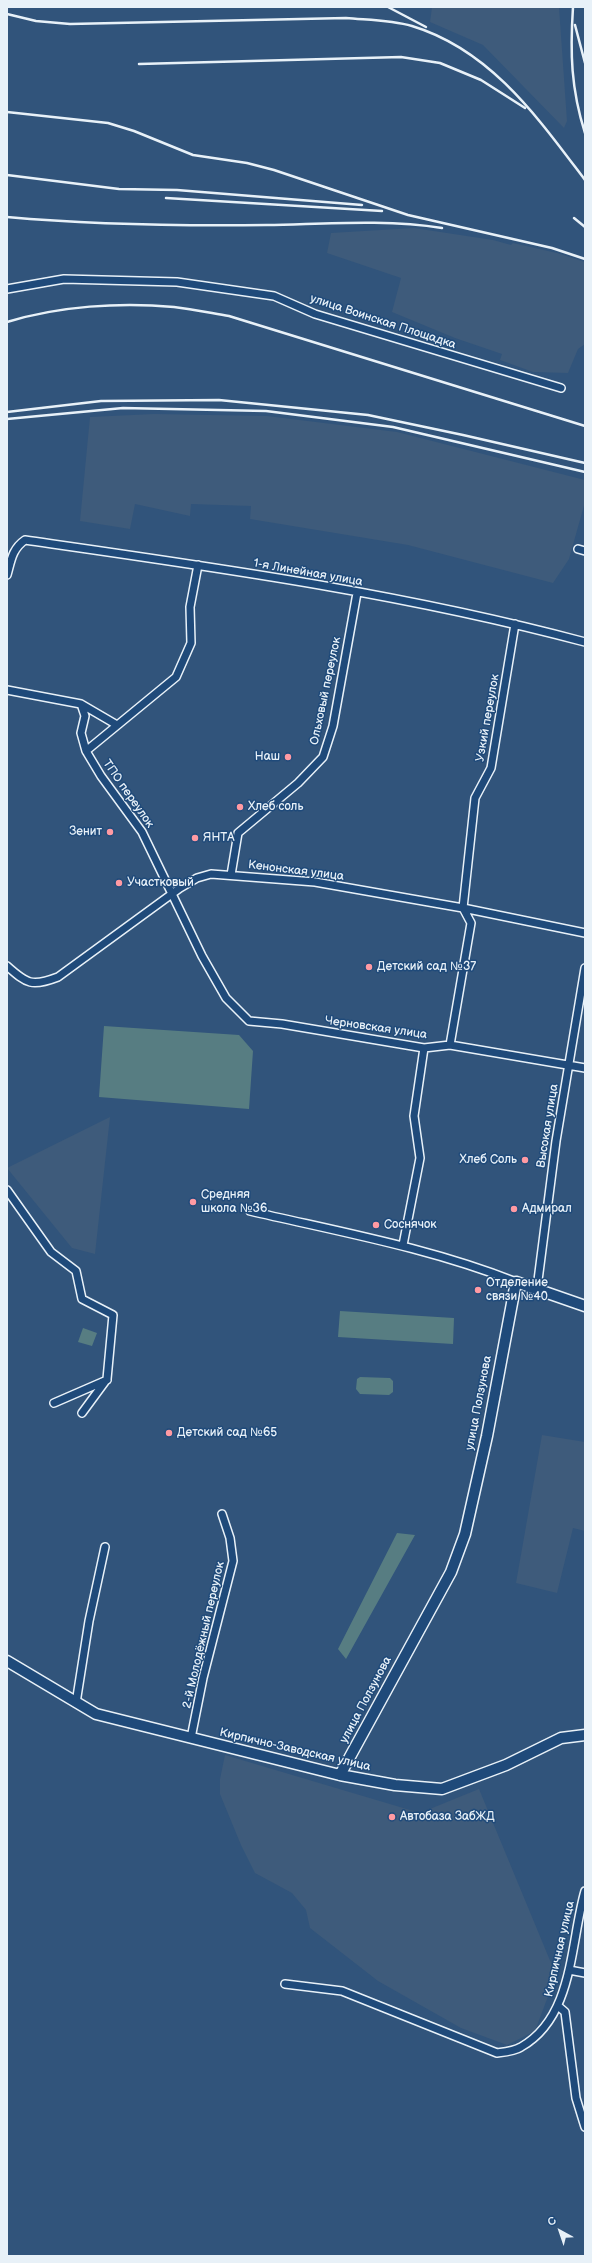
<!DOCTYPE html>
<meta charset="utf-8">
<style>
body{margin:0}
#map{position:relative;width:592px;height:2263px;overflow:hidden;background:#31547b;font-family:"Balsamiq Sans",sans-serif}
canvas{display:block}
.frame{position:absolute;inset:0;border:8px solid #e8f1f8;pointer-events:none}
.north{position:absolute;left:540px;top:2211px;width:40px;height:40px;-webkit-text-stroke:3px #1f4a7a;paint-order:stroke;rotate:320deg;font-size:11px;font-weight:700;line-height:16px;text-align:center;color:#e8f1f8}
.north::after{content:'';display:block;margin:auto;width:14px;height:18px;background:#e8f1f8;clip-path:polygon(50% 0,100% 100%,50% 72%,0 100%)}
</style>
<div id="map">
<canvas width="592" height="2263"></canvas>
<div class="frame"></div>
<div class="north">С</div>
</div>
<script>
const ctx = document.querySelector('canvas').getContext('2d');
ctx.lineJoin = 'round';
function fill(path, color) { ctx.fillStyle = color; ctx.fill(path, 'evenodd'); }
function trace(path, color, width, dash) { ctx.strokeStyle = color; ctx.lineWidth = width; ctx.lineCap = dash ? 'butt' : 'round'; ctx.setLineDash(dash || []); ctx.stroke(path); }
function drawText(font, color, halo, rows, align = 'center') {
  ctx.font = font + ' "Balsamiq Sans",sans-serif'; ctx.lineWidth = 3; ctx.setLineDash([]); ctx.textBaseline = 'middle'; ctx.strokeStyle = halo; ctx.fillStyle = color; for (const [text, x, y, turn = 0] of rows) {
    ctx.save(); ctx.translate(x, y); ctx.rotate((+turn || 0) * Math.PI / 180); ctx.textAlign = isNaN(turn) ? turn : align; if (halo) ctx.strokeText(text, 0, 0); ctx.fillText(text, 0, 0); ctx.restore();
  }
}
fill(new Path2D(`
 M432,7H559L567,121L564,128L483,45L430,22Z
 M414,228L493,240L511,245L513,243L557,253L585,262V344L578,349L568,373L533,372L500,360L502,354L455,338L392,312L401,278L327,253L331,233Z
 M154,414L267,416L397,432L581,479L585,480V502L569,559L553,583L408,545L250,519L251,506L191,504L190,516L135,504L130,529L80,521L90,417Z
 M110,1117L95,1254L72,1248L7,1168Z
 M542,1435L585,1442V1531L573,1528L557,1593L516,1583Z
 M225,1755L420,1813L479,1789L556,1975L535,2031L507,2045L461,2028L378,1981L310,1928L306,1910L292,1893L255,1873L241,1845L220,1794V1779Z`), '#3e5b7b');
fill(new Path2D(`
 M104,1026L239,1035L253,1051L249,1109L99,1097Z
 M340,1311L454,1318L453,1344L338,1337Z
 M83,1328L97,1333L92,1346L78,1342Z
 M360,1377L390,1378L393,1381V1392L389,1395L360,1394L356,1389L357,1379Z
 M397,1533L415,1535L346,1659L338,1649Z`), '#577d82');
const street = new Path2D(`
 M7,289L64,279L177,282L274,296L315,314L561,388
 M578,549L585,551
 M198,565L190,607L191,643L176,677L86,751L101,776L142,832L202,956L226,998L249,1021L282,1024L424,1048L450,1045L585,1068
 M7,575C11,561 12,549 25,540C213,567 402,593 585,642
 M7,690L81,704L117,725
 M81,704L85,716L81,733L86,751
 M231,875L238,833L298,783L323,757L333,726L357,593
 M7,966C27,984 32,987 58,977L180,888L197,878L211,874L315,882L463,908L585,933
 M450,1045L471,923L463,908L475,798L491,768L515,624
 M7,1190L51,1252L76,1271L82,1299L113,1315L107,1379L82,1413
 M250,1211C340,1232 430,1248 516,1282
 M403,1245L420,1158L414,1116L424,1048
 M537,1288L556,1141L585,968
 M54,1403L107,1380
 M76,1703L89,1621L105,1547
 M191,1738L203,1678L233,1561L230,1538L222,1514
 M569,1970L585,1973
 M285,1984L342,1991L497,2053C505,2052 515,2051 521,2047C574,2017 570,1943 585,1891
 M558,2006L565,2012L576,2098L585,2127`);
const secondary = new Path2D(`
 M7,1661L96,1714L340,1775L395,1785L442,1789L506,1765L561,1738L585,1735
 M340,1775L451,1572L465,1534L487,1436L516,1282L585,1306`);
trace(street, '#e8f1f8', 10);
trace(secondary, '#e8f1f8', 13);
trace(street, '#1f4a7a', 7);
trace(secondary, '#1f4a7a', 10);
trace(new Path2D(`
 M388,7L426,27
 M573,7C570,53 571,89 585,133
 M7,14L36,21L70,24L346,18C367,20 391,20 412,26C491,50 538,118 585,180
 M575,25L585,63
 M139,64L401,57L440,63L481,80L525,108
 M7,112L108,123L134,131L193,155L247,163L274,170L408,215L552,248L585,259
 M7,175L119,189L177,190L362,205
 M166,198L382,211
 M7,217C94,225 180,226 267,225C325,224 385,219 442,228
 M574,218L585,227
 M7,322C59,306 120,302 174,307C192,309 211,313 229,316L585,426
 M7,412L101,401L219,400L368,415L463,435L585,463
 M7,419L123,408L266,411L393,427L585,472`), '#e8f1f8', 2.5);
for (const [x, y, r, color] of [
 [288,757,4,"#ff9aa2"],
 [240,807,4,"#ff9aa2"],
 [110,832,4,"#ff9aa2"],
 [195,838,4,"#ff9aa2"],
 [119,883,4,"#ff9aa2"],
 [369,967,4,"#ff9aa2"],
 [525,1160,4,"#ff9aa2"],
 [193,1202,4,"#ff9aa2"],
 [514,1209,4,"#ff9aa2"],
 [376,1225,4,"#ff9aa2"],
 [478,1290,4,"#ff9aa2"],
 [169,1433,4,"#ff9aa2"],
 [392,1817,4,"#ff9aa2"]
]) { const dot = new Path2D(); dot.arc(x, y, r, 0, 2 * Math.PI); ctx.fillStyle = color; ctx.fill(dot); trace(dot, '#1f4a7a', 1.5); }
drawText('12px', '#e8f1f8', '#1f4a7a', [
 ["улица Воинская Площадка",383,322,18],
 ["1-я Линейная улица",308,573,10],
 ["Ольховый переулок",326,691,-78],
 ["Узкий переулок",488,718,-80],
 ["ТПО переулок",128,794,55],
 ["Кенонская улица",296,871,7],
 ["Черновская улица",376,1028,8],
 ["Высокая улица",548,1126,-81],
 ["улица Ползунова",479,1403,-79],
 ["2-й Молодёжный переулок",204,1635,-77],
 ["улица Ползунова",366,1700,-62],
 ["Кирпично-Заводская улица",295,1750,13],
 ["Кирпичная улица",560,1949,-77]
]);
drawText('12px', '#e8f1f8', '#1f4a7a', [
 ["Наш",280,757,"right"],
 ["Хлеб соль",248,807],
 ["Зенит",102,832,"right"],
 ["ЯНТА",203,838],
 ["Участковый",127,883],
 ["Детский сад №37",377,967],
 ["Хлеб Соль",517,1160,"right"],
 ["Средняя",201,1195],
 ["школа №36",201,1209],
 ["Адмирал",522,1209],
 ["Соснячок",384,1225],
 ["Отделение",486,1283],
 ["связи №40",486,1297],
 ["Детский сад №65",177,1433],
 ["Автобаза ЗабЖД",400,1817]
], 'left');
</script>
